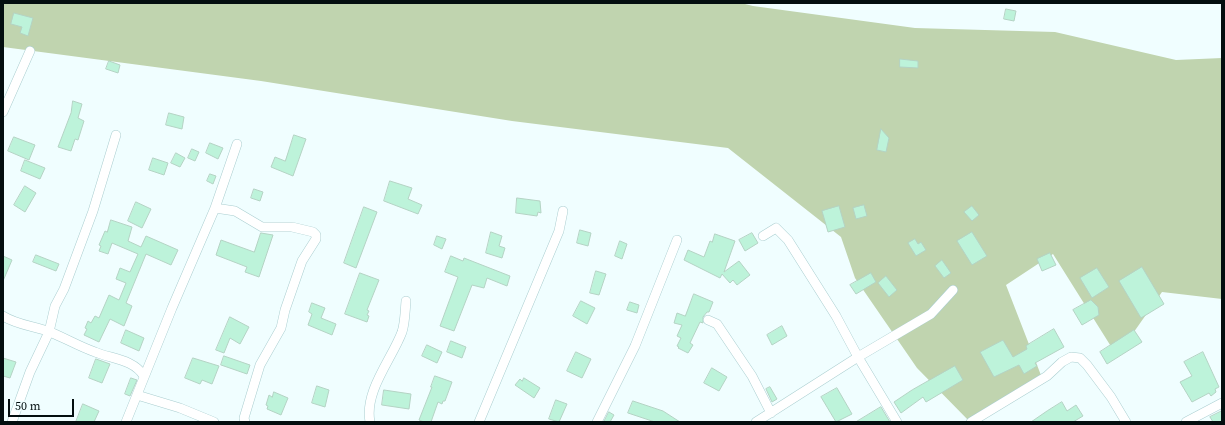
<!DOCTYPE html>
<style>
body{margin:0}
#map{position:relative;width:1225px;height:425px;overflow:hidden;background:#f0feff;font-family:"Source Serif 4",serif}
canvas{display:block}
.frame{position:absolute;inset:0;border:4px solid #030e0f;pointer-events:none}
.scale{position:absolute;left:8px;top:399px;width:66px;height:18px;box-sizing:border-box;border:2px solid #030e0f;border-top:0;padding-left:5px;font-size:12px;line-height:14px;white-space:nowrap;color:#030e0f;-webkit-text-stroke:3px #f0feff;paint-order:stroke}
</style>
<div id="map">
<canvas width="1225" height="425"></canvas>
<div class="frame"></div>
<div class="scale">50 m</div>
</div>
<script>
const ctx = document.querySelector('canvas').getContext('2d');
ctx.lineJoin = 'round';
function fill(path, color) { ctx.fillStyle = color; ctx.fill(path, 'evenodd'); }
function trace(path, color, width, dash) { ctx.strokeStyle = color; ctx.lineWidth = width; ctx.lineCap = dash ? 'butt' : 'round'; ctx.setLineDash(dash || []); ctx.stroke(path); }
fill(new Path2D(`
 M3,3H741L753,6L915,28L1055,32L1176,60L1222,58V299L1162,292L1117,356L1053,254L1006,285L1044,383L970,422L917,368L855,278L841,237L728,148L512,121L261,81L3,47Z`), '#c0d4af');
const building = new Path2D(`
 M1006,9L1016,11L1014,21L1004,19Z
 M14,13L33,18L28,36L20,33L22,27L11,24Z
 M900,59L918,61V68L900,67Z
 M109,61L120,65L118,73L106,69Z
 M73,101L82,104L78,118L84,121L78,140L75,139L71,151L58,147L71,113Z
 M169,113L184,117L182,129L166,125Z
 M881,129L889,138L886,152L877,150Z
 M294,135L306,139L293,176L271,167L275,157L285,161Z
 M14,137L35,145L29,160L8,151Z
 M210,143L223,148L218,159L206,153Z
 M192,149L199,152L195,161L188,158Z
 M176,153L185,158L180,167L171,163Z
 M153,158L168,163L164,175L149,170Z
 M25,160L45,168L40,179L21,171Z
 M210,174L216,176L213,184L207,181Z
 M390,181L412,188L408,199L422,205L418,214L384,201Z
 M25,186L36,193L25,212L14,205Z
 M254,189L263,192L260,201L251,198Z
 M517,198L540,201L541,213L538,212L537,216L516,213Z
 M136,202L151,209L142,228L128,221Z
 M864,205L867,216L856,219L853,208Z
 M839,206L845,227L828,232L822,211Z
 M972,206L979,215L972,221L964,212Z
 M364,207L377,212L356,268L344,263Z
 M111,220L132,227L128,241L141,247L146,236L178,250L171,265L146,254L126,303L132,306L124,326L110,319L99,342L84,335L87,329L85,328L88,321L91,323L95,316L99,318L109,295L119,300L126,283L116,279L120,268L130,272L138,254L112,243L108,254L99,251L101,246L99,245L105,231L107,232Z
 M580,230L591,233L588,246L577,243Z
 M491,232L502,236L499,246L505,248L502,258L486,253Z
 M972,232L987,256L972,265L957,241Z
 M261,233L273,235L259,277L245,272L247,267L216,255L221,240L254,252Z
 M752,233L758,243L745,251L739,240Z
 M715,234L735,241L724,272L739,261L750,275L737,285L733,280L730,283L722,274L720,278L684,260L688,250L704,257L710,241L712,242Z
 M437,236L446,239L442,249L434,245Z
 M915,239L918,244L921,242L926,250L916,256L908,243Z
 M620,241L627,244L622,259L615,256Z
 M1050,253L1056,265L1042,271L1037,259Z
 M36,255L59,264L56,271L33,262Z
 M3,256L12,260L3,281Z
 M451,256L463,261L464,258L510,276L507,286L487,278L484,288L472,285L454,331L440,326L458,277L445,272Z
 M942,260L951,273L944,278L935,266Z
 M1142,267L1164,304L1141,318L1119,281Z
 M1097,268L1109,287L1092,298L1080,278Z
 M596,271L606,274L599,295L590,293Z
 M360,273L379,280L367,310L369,311L367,315L369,316L367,322L345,314Z
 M871,273L876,282L856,294L850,285Z
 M886,276L897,290L889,297L878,283Z
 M694,294L713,302L709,312H707L703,317V323L700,322L690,343L693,345L688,353L678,348L679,347L677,346L681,338L677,336L682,325L674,323L677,313L685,316Z
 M1091,300L1098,307L1099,315L1082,325L1073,310Z
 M581,301L595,308L587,324L573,316Z
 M630,302L639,305L637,313L627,310Z
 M312,303L325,308L321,318L336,324L332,335L308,325L312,314L309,312Z
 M230,317L249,327L240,344L230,338L224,353L216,350Z
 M782,326L787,336L772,345L767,335Z
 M1054,329L1064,347L1035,363L1037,366L1024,374L1019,365L994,377L980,352L1003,340L1013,357L1027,349L1026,346Z
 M126,330L144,338L139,351L121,343Z
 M1134,330L1142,342L1107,364L1100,352Z
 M451,341L466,347L462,358L447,352Z
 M427,345L442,352L437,363L422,356Z
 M576,352L591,359L582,378L567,371Z
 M1203,352L1219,387L1215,389L1216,392L1211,396L1209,393L1192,402L1180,382L1192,376L1184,362Z
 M224,356L250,365L247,374L221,365Z
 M3,358L16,362L10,378L3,376Z
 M193,358L219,366L212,384L202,380L200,384L185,378Z
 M96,359L110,364L102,383L89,378Z
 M955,366L963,380L926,402L923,397L901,413L894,402L912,390Z
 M712,368L727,377L719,391L704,383Z
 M435,376L452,382L445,401H443L442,404L438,402L431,422H424L419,420L432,387H431Z
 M131,378L137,380L130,396L125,394Z
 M524,378L540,388L534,398L515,385L520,379L522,381Z
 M317,386L329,390L325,407L312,403Z
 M770,387L777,399L772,402L766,389Z
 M837,388L852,414L836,422L821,397Z
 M384,390L411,394L409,409L382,405Z
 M274,392L288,398L281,415L267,409L268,406L266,405L269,395L272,397Z
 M556,400L567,404L559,422L549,419Z
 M633,401L663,411L680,422H655L628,413Z
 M1062,402L1067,411L1076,405L1083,416L1073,422H1031L1047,411Z
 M83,404L99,411L94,422H76Z
 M881,407L890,422H856Z
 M1222,411V422H1213L1210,417Z
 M609,412L614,415L610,422H604Z`);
fill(building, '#bdf3da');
trace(building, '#b4d3c4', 1);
const street = new Path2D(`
 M3,112L30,51
 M215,208L235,211L262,227H292L313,232L316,235V239L302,261L285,310L281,328L260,365L244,418L245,422
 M763,236L776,228L788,240L836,316L858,357L897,422
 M3,316C17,325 34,326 50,332C65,338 80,347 95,352C112,359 133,359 144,376
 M708,320L717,324L752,376L771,413
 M137,395L180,408L214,422
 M12,422L30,372L49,332L55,306L64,289L93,211L116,135
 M126,422L172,308L215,208L237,144
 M370,422C364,391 392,359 402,332C405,323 405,312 406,301
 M479,422L559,231L563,211
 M597,422L635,346L677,240
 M756,422L858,357L931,314L953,290
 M971,422L1047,376L1062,362L1071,357L1080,358L1087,365L1111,397L1126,422
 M1186,422L1222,403`);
trace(street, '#aaced0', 10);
trace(street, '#fff', 9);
</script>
